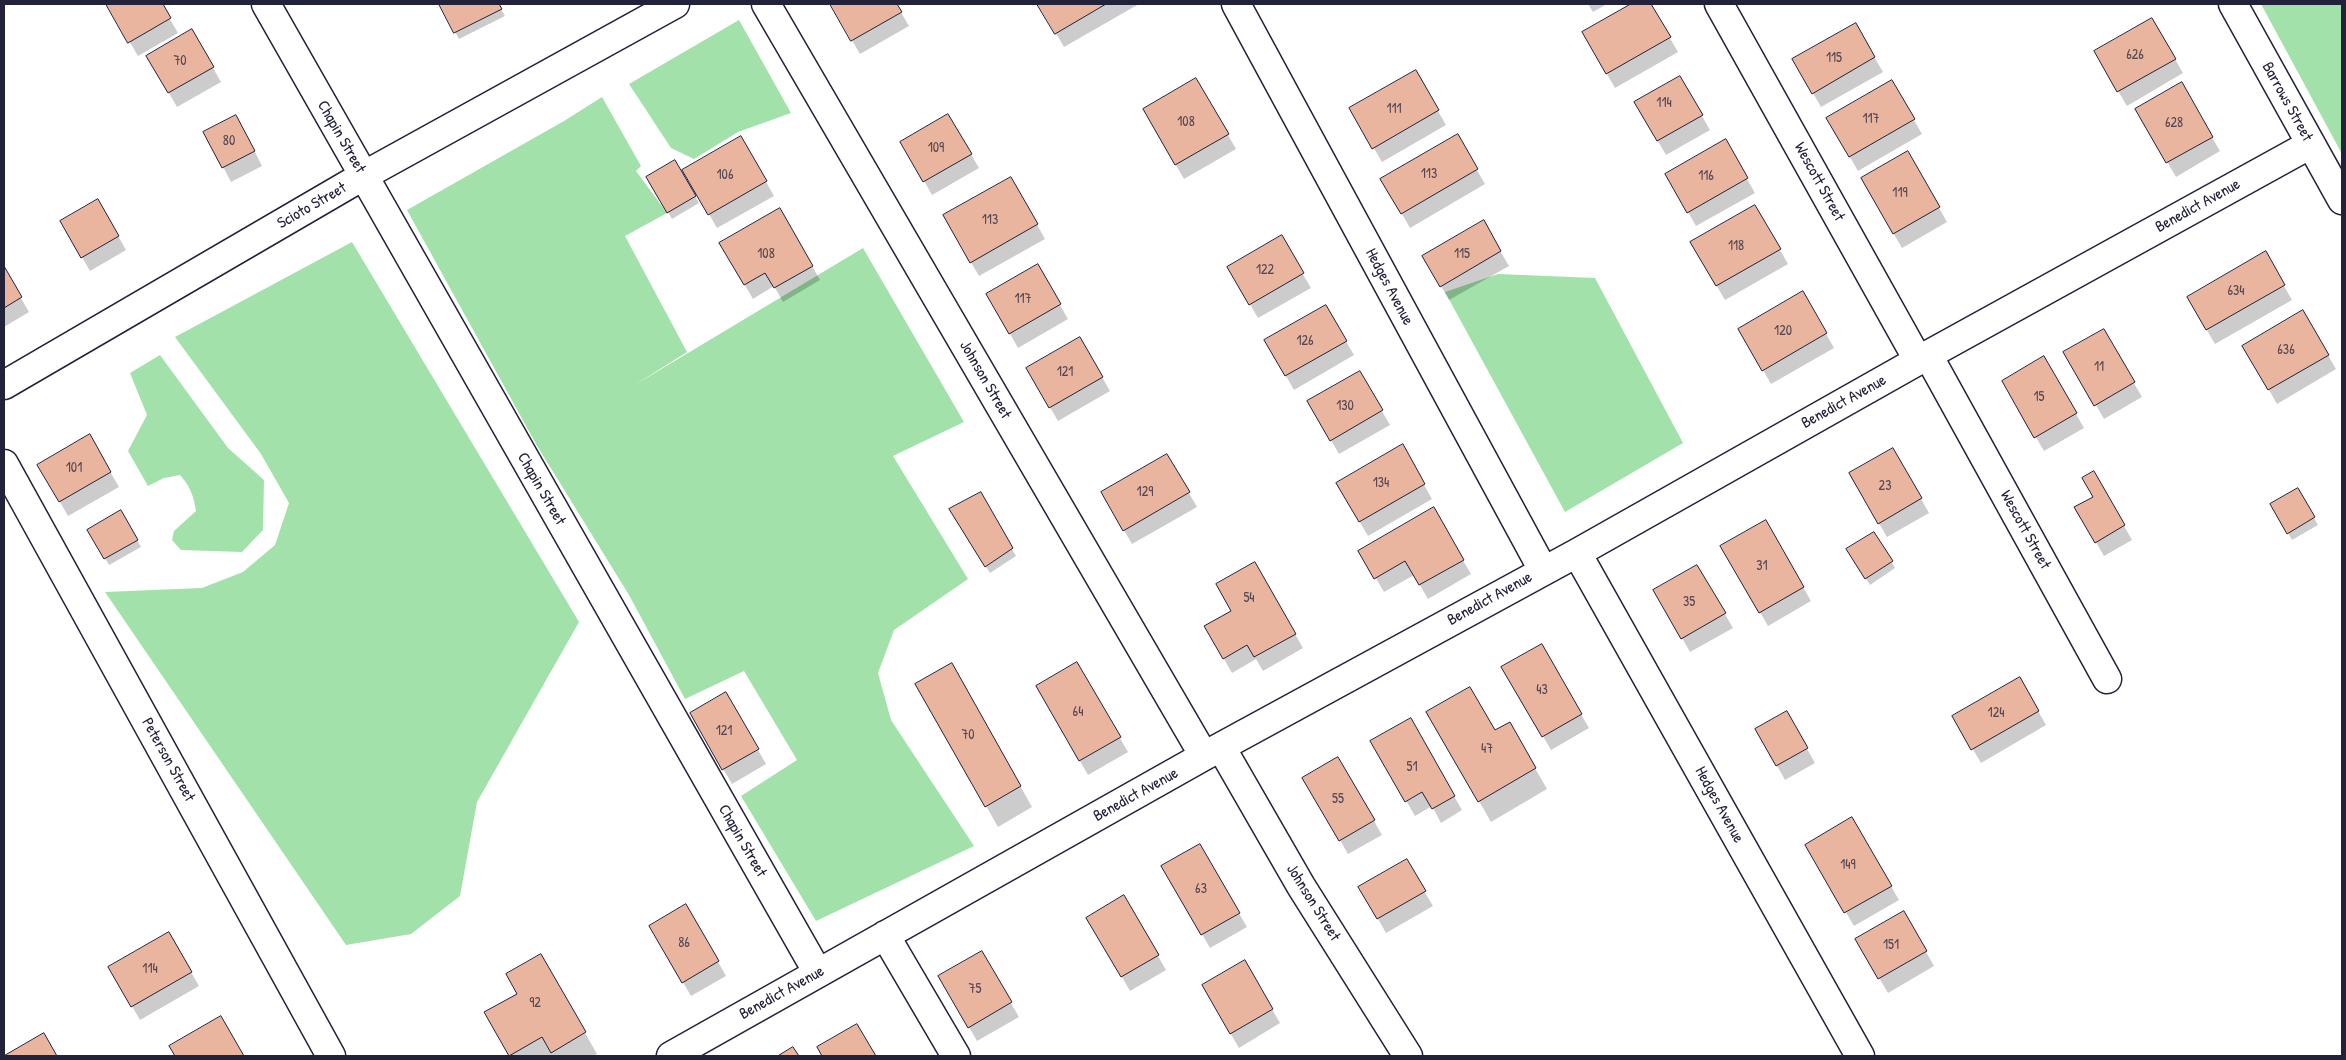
<!DOCTYPE html>
<style>
body{margin:0}
#map{position:relative;width:2346px;height:1060px;overflow:hidden;background:#fff;font-family:"Patrick Hand",sans-serif}
canvas{display:block}
.frame{position:absolute;inset:0;border:5px solid #22223b;pointer-events:none}
</style>
<div id="map">
<canvas width="2346" height="1060"></canvas>
<div class="frame"></div>
</div>
<script>
const ctx = document.querySelector('canvas').getContext('2d');
ctx.lineJoin = 'round';
function fill(path, color) { ctx.fillStyle = color; ctx.fill(path, 'evenodd'); }
function trace(path, color, width, dash) { ctx.strokeStyle = color; ctx.lineWidth = width; ctx.lineCap = dash ? 'butt' : 'round'; ctx.setLineDash(dash || []); ctx.stroke(path); }
function drawText(font, color, halo, rows, align = 'center') {
  ctx.font = font + ' "Patrick Hand",sans-serif'; ctx.lineWidth = 4.5; ctx.setLineDash([]); ctx.textBaseline = 'middle'; ctx.strokeStyle = halo; ctx.fillStyle = color; for (const [text, x, y, turn = 0] of rows) {
    ctx.save(); ctx.translate(x, y); ctx.rotate((+turn || 0) * Math.PI / 180); ctx.textAlign = isNaN(turn) ? turn : align; if (halo) ctx.strokeText(text, 0, 0); ctx.fillText(text, 0, 0); ctx.restore();
  }
}
fill(new Path2D(`
 M2261,4H2341L2342,6V154Z
 M739,20L791,113L738,132L694,159L671,148L629,84Z
 M602,97L641,166L636,171L667,213L625,236L687,352L633,386L863,248L964,422L893,456L968,579L894,630L878,673L891,720L974,846L816,921L741,796L797,760L744,671L685,699L629,595L536,444L407,210L564,121Z
 M352,242L579,622L477,802L460,896L411,934L346,945L105,592L202,588L243,572L275,545L289,503L261,454L175,337Z
 M1498,274L1595,278L1683,443L1565,512L1445,292Z
 M160,355L228,448L264,480L263,530L242,552L181,550L172,540L174,531L196,511C194,497 190,486 180,475L164,478L148,486L128,451L147,415L130,373Z`), '#a2e1a9');
fill(new Path2D(`
 M107,4H161L178,33L138,56Z
 M440,4H498L505,16L459,39Z
 M831,4H896L909,26L860,54Z
 M1039,4H1139L1064,47Z
 M1588,4H1607L1593,12Z
 M1633,4H1650L1678,52L1615,88L1583,32Z
 M2152,19L2183,73L2127,106L2095,52Z
 M1855,24L1883,72L1821,107L1794,60Z
 M192,31L221,82L177,107L148,56Z
 M1415,71L1446,125L1382,162L1351,109Z
 M1680,78L1710,130L1666,155L1636,103Z
 M1196,80L1236,149L1184,179L1144,110Z
 M1892,82L1922,134L1858,171L1828,119Z
 M2181,84L2220,151L2176,177L2137,110Z
 M948,115L979,168L932,195L902,142Z
 M244,130L262,166L231,182L205,132Z
 M1457,136L1485,184L1410,228L1382,179Z
 M741,138L774,196L717,228L684,170Z
 M1725,141L1755,193L1696,226L1667,175Z
 M1908,153L1947,222L1902,248L1862,179Z
 M675,162L699,203L672,219L647,177Z
 M1011,178L1045,239L979,276L944,216Z
 M98,200L126,250L90,271L61,221Z
 M1755,206L1788,264L1725,300L1692,243Z
 M780,210L820,280L783,302L774,286L753,299L721,244Z
 M1483,222L1509,266L1449,300L1424,256Z
 M1281,237L1311,288L1258,318L1229,268Z
 M2265,253L2292,300L2215,344L2188,298Z
 M1037,265L1068,319L1018,348L988,294Z
 M4,269L29,312L4,327Z
 M1803,293L1834,348L1771,384L1740,329Z
 M1325,306L1354,355L1294,390L1266,341Z
 M2303,312L2336,369L2277,404L2244,346Z
 M2103,330L2142,397L2104,419L2065,352Z
 M1080,339L1110,391L1058,421L1028,369Z
 M2044,358L2084,428L2044,451L2003,381Z
 M1360,373L1390,425L1339,454L1309,402Z
 M89,436L119,487L68,516L39,465Z
 M1402,446L1432,499L1368,536L1337,483Z
 M1893,449L1929,513L1887,537L1850,474Z
 M1167,455L1197,507L1132,544L1102,493Z
 M2094,473L2132,540L2104,556L2076,508L2094,497Z
 M2298,490L2318,525L2292,540L2272,505Z
 M980,494L1016,556L990,573L950,509Z
 M1433,509L1471,574L1428,599L1414,575L1384,592L1360,551Z
 M121,512L141,547L109,565L89,530Z
 M1765,522L1811,601L1768,626L1722,546Z
 M1852,556L1891,561L1895,568L1870,585Z
 M1255,564L1303,648L1263,671L1256,659L1232,673L1206,627L1233,612Z
 M1697,566L1733,628L1690,652L1655,591Z
 M1541,645L1589,728L1551,750L1503,667Z
 M1077,664L1128,752L1088,775L1037,686Z
 M952,665L1032,807L998,827L917,684Z
 M2020,679L2046,725L1981,763L1954,717Z
 M726,694L766,764L732,784L691,714Z
 M1428,712L1494,732L1509,723L1547,789L1491,822Z
 M1787,713L1815,763L1785,780L1757,730Z
 M1410,720L1462,810L1441,823L1432,806L1415,816L1372,742Z
 M1338,759L1382,835L1348,854L1304,778Z
 M1852,819L1899,900L1854,926L1806,845Z
 M1199,846L1247,927L1210,948L1163,866Z
 M1406,861L1433,906L1386,933L1360,887Z
 M1124,897L1166,970L1130,991L1088,918Z
 M686,905L726,976L691,996L650,926Z
 M1904,913L1934,966L1888,993L1857,940Z
 M169,934L199,986L140,1020L110,968Z
 M981,952L1019,1017L977,1041L940,976Z
 M541,956L597,1054L593,1056H511L486,1013L518,994Z
 M1245,962L1280,1023L1239,1048L1203,986Z
 M220,1018L243,1056H176L171,1047Z
 M857,1026L874,1056H823L818,1048Z`), '#0003');
const building = new Path2D(`
 M106,4H163L171,18L128,43Z
 M439,4H499L502,9L454,33Z
 M830,4H897L902,12L851,41Z
 M1037,4H1106L1055,34Z
 M1631,4H1651L1671,37L1606,74L1582,32Z
 M2152,18L2176,59L2117,92L2094,51Z
 M1856,23L1875,57L1812,94L1792,59Z
 M192,29L214,67L168,93L146,56Z
 M1416,70L1439,110L1372,149L1349,108Z
 M1680,76L1703,115L1657,141L1634,102Z
 M1196,78L1229,134L1175,165L1143,109Z
 M1892,80L1915,119L1849,157L1826,118Z
 M2182,82L2213,137L2166,163L2135,109Z
 M948,114L972,154L923,182L900,142Z
 M236,115L255,151L222,168L203,132Z
 M1458,134L1478,169L1401,214L1380,179Z
 M741,136L767,181L708,215L682,170Z
 M1726,139L1748,178L1687,213L1665,174Z
 M1908,151L1940,207L1893,234L1861,178Z
 M675,160L696,196L667,213L646,177Z
 M1011,177L1038,224L970,263L943,215Z
 M98,199L119,236L81,258L60,221Z
 M1755,205L1781,249L1716,286L1690,242Z
 M780,208L813,266L774,288L765,273L744,285L719,243Z
 M1484,220L1501,251L1440,287L1422,256Z
 M1282,235L1304,273L1249,305L1227,267Z
 M2266,251L2285,285L2206,330L2187,297Z
 M1038,264L1061,304L1009,334L986,294Z
 M4,266L22,297L4,308Z
 M1803,291L1827,333L1762,371L1738,329Z
 M1326,305L1347,341L1285,376L1264,340Z
 M2303,310L2329,355L2268,390L2242,346Z
 M2104,329L2135,382L2094,406L2063,352Z
 M1080,337L1103,377L1049,408L1026,368Z
 M2044,356L2077,413L2034,438L2002,381Z
 M1360,371L1383,410L1330,441L1307,401Z
 M90,434L111,472L59,502L37,465Z
 M1403,444L1425,484L1359,522L1336,483Z
 M1893,448L1922,498L1878,524L1849,473Z
 M1167,454L1190,492L1123,531L1101,492Z
 M2094,471L2125,525L2095,543L2074,507L2093,497L2082,478Z
 M2298,488L2315,517L2287,534L2270,504Z
 M981,492L1013,548L985,567L949,509Z
 M1434,507L1464,560L1419,585L1405,561L1374,579L1358,551Z
 M121,510L138,540L104,559L87,530Z
 M1766,520L1804,587L1759,613L1720,546Z
 M1874,532L1893,561L1865,579L1846,549Z
 M1255,562L1296,634L1254,657L1247,645L1223,659L1204,626L1231,611L1216,584Z
 M1697,565L1726,613L1681,639L1653,590Z
 M1542,644L1582,714L1542,737L1501,667Z
 M1077,662L1121,737L1079,761L1036,686Z
 M952,663L1021,786L985,807L915,684Z
 M2020,677L2039,711L1971,750L1952,716Z
 M1470,687L1495,730L1510,722L1536,768L1478,802L1426,712Z
 M726,692L759,749L722,770L690,713Z
 M1787,711L1808,748L1776,766L1755,729Z
 M1411,718L1455,796L1432,809L1422,792L1405,802L1370,741Z
 M1338,757L1375,820L1339,841L1302,778Z
 M1852,817L1892,886L1844,913L1805,845Z
 M1200,844L1240,913L1201,935L1161,866Z
 M1407,859L1426,891L1377,919L1358,887Z
 M1124,895L1159,955L1121,977L1086,918Z
 M686,904L719,961L682,983L649,926Z
 M1904,911L1927,951L1878,979L1855,939Z
 M169,932L192,972L131,1007L108,967Z
 M982,951L1012,1002L968,1028L938,976Z
 M541,954L586,1032L551,1053L542,1037L509,1056L484,1012L517,994L506,974Z
 M1245,960L1273,1009L1230,1034L1202,985Z
 M221,1016L244,1056H175L169,1046Z
 M857,1024L876,1056H822L817,1047Z
 M44,1033L57,1056H4Z
 M793,1047L799,1056H778Z`);
fill(building, '#eab59e');
trace(building, '#22223b', 1);
const minor = new Path2D(`
 M266,4L818,973
 M766,4L1204,756
 M1236,4L1543,570
 M1719,4L1918,360
 M2233,4L2342,200
 M1928,355L2107,679
 M4,385L363,176L675,4
 M4,464L331,1056
 M1577,553L1860,1056
 M1221,747L1301,886L1408,1056
 M885,935L956,1056
 M671,1056L1204,756L1577,553L1928,355L2311,144`);
trace(minor, '#22223b', 31);
trace(minor, '#fff', 28);
drawText('14px', '#544754', null, [
 ["626",2135,55],
 ["115",1834,58],
 ["70",180,61],
 ["114",1664,103],
 ["111",1394,109],
 ["117",1871,119],
 ["108",1186,122],
 ["628",2174,123],
 ["80",229,141],
 ["109",936,148],
 ["113",1429,174],
 ["106",725,175],
 ["116",1706,176],
 ["119",1900,193],
 ["113",990,220],
 ["118",1736,246],
 ["108",766,254],
 ["115",1462,254],
 ["122",1265,270],
 ["634",2236,291],
 ["117",1023,299],
 ["120",1783,331],
 ["126",1305,341],
 ["636",2286,350],
 ["11",2099,367],
 ["121",1065,372],
 ["15",2039,397],
 ["130",1345,406],
 ["101",74,468],
 ["134",1381,483],
 ["23",1885,486],
 ["129",1145,492],
 ["31",1762,566],
 ["54",1249,598],
 ["35",1689,602],
 ["43",1542,690],
 ["64",1078,712],
 ["124",1996,713],
 ["121",724,731],
 ["70",968,735],
 ["47",1487,749],
 ["51",1412,767],
 ["55",1338,799],
 ["149",1848,865],
 ["63",1201,889],
 ["86",684,943],
 ["151",1891,945],
 ["114",150,969],
 ["75",975,989],
 ["92",535,1003]
]);
drawText('16px', '#22223b', '#fff', [
 ["Barrows Street",2287,102,61],
 ["Chapin Street",341,137,60],
 ["Wescott Street",1819,182,61],
 ["Scioto Street",312,206,-30],
 ["Benedict Avenue",2198,206,-29],
 ["Hedges Avenue",1389,287,62],
 ["Johnson Street",985,380,60],
 ["Benedict Avenue",1844,402,-29],
 ["Chapin Street",541,489,60],
 ["Wescott Street",2025,530,61],
 ["Benedict Avenue",1490,599,-29],
 ["Peterson Street",168,760,61],
 ["Benedict Avenue",1136,795,-29],
 ["Hedges Avenue",1719,805,61],
 ["Chapin Street",742,841,60],
 ["Johnson Street",1313,903,58],
 ["Benedict Avenue",782,993,-29]
]);
</script>
